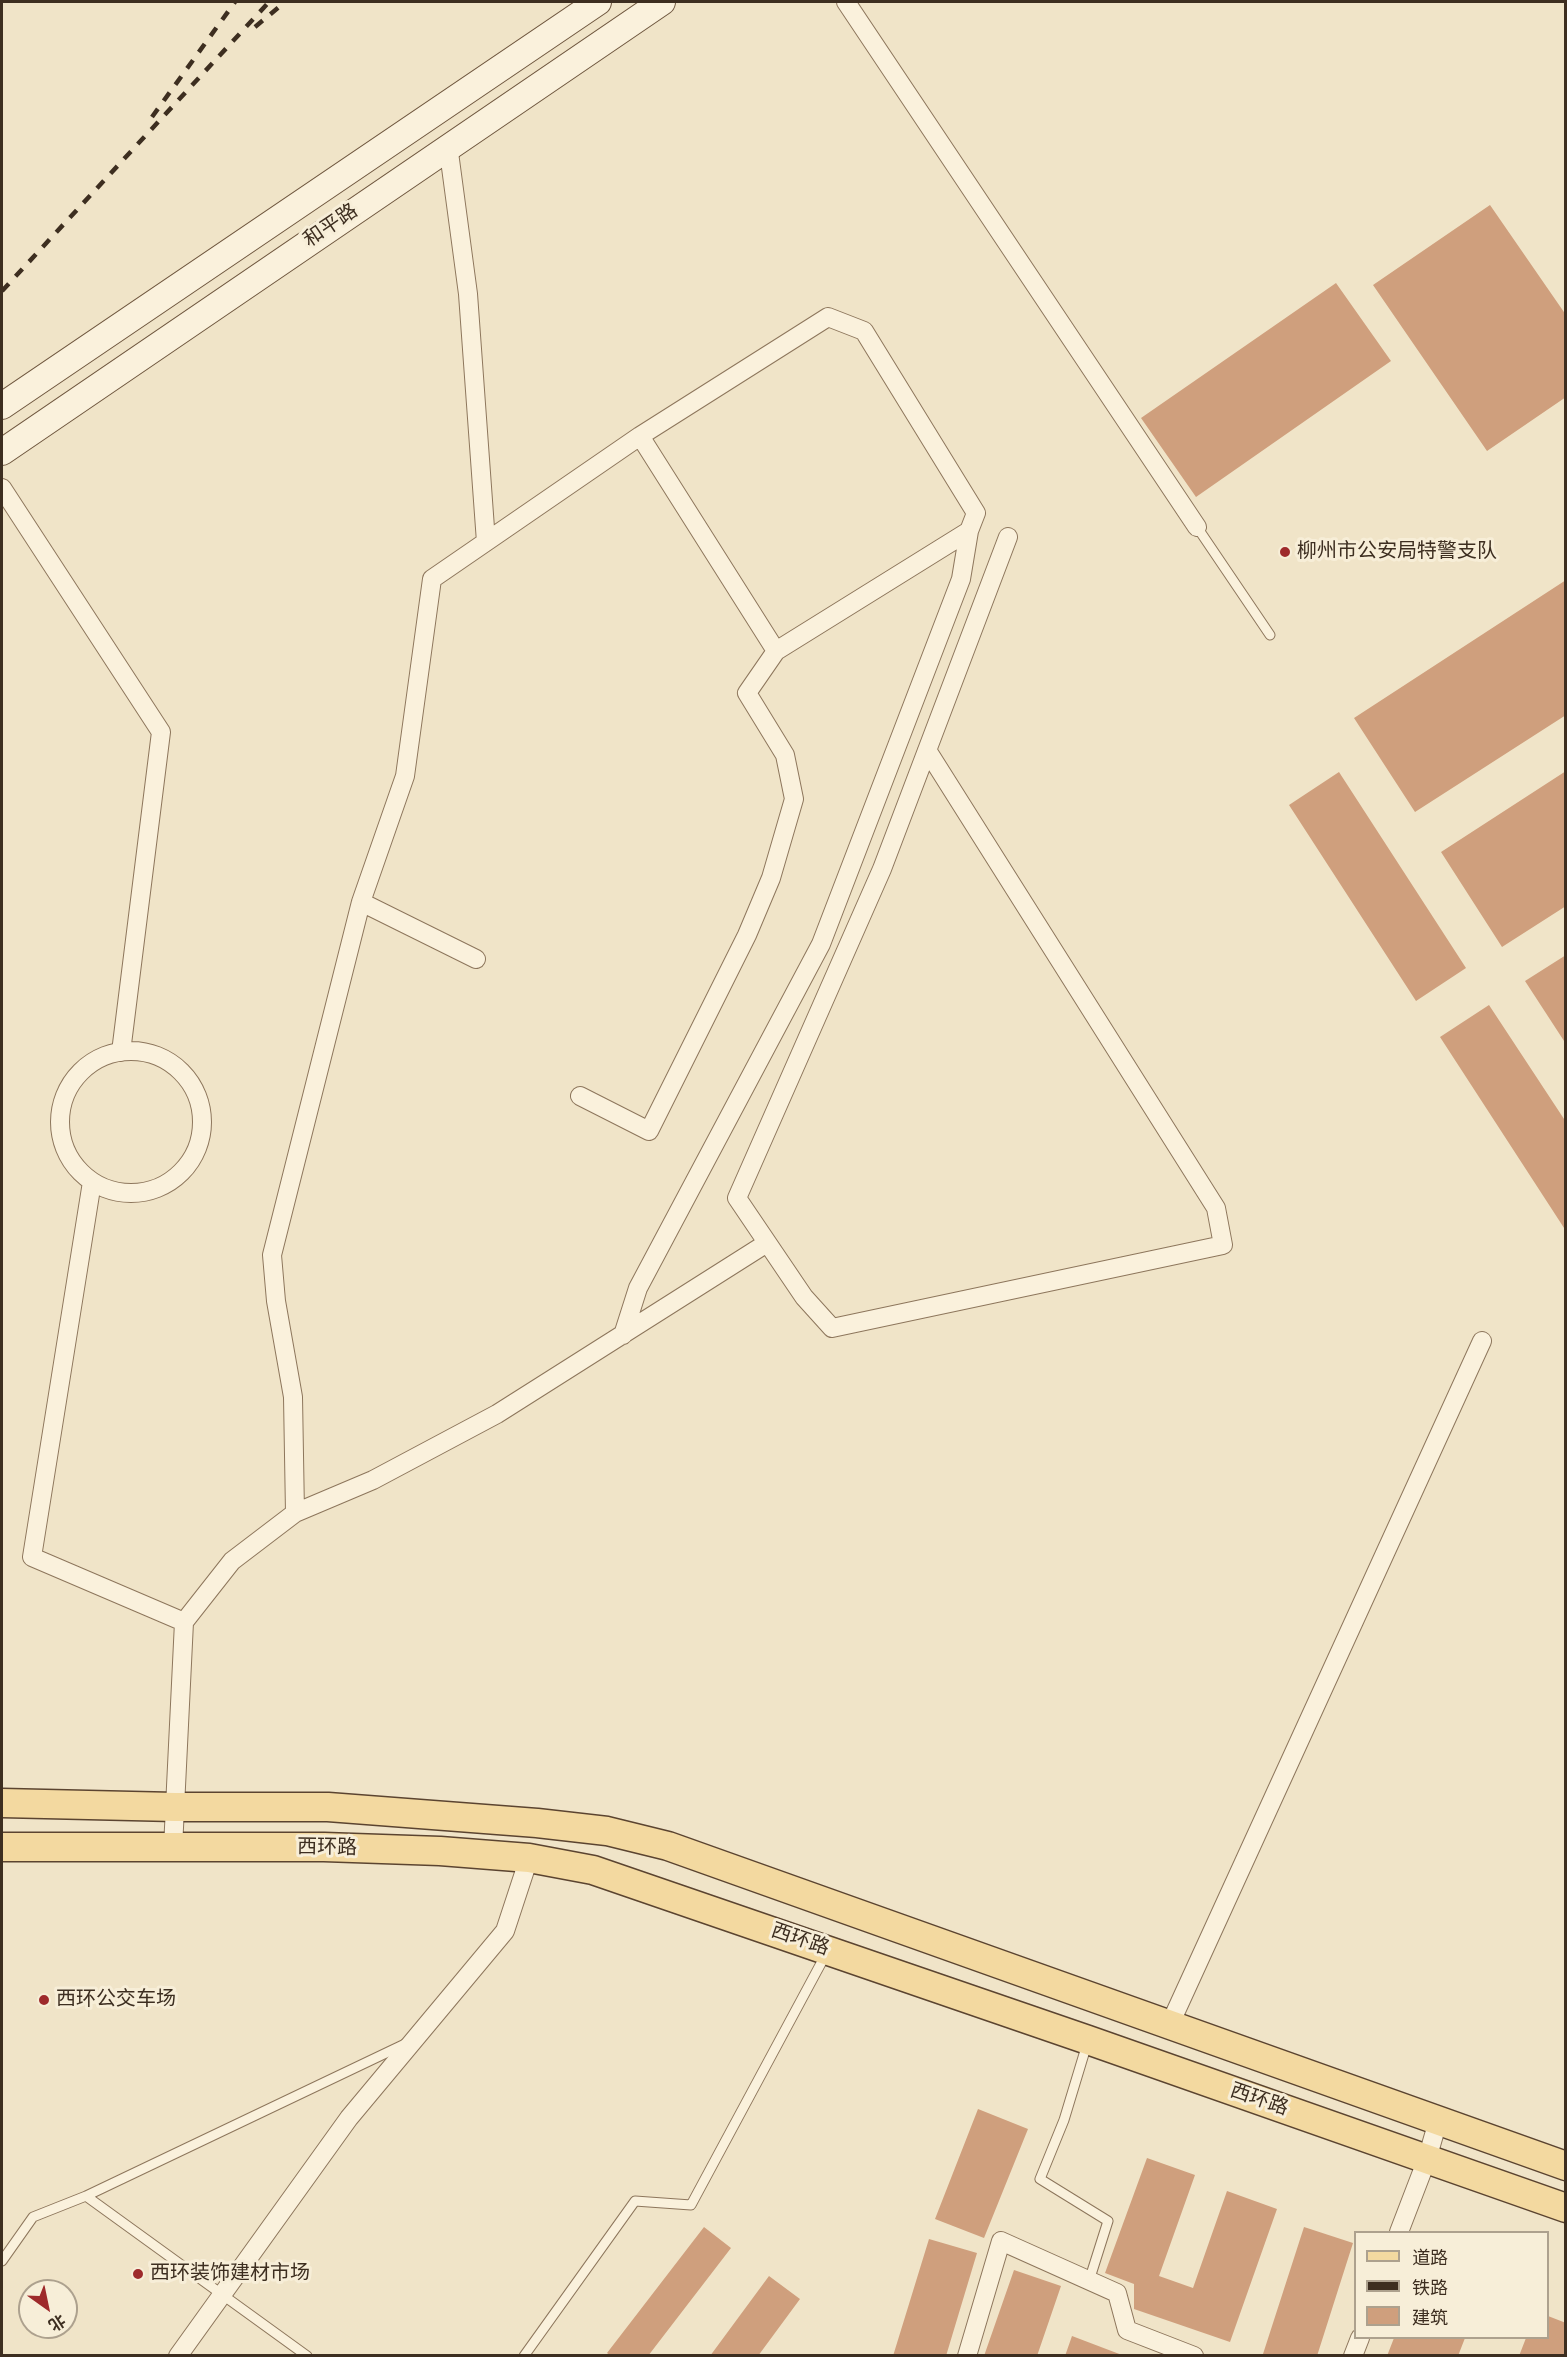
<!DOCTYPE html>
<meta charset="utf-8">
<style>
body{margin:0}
#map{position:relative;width:1567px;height:2357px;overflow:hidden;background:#f0e4c8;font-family:"Times New Roman","Noto Sans SC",serif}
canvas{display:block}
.frame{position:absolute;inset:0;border:3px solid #3d2e20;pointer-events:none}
.legend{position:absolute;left:1354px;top:2231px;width:195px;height:108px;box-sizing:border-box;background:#f7eed8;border:2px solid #ada18e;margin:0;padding:8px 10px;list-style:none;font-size:18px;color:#3d2e20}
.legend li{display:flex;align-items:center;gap:12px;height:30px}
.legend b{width:30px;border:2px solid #ada18e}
.north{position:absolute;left:18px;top:2279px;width:60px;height:60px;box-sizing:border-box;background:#f7eed8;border:2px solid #ada18e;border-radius:50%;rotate:147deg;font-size:16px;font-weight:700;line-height:24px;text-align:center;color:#3d2e20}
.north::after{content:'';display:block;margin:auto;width:21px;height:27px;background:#9e2a2b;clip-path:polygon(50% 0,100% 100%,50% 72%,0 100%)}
</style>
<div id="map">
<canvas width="1567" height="2357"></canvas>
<div class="frame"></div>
<ul class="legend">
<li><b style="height:8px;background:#f3d9a0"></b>道路</li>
<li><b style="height:8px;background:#3d2e20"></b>铁路</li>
<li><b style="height:16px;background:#cf9f7d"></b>建筑</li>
</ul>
<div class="north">北</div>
</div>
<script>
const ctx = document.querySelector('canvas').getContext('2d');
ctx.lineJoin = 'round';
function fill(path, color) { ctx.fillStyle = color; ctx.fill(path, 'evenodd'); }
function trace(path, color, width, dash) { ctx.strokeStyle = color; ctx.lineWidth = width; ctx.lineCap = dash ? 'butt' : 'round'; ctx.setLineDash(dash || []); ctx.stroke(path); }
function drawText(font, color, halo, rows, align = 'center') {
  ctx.font = font + ' "Times New Roman","Noto Sans SC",serif'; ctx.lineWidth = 6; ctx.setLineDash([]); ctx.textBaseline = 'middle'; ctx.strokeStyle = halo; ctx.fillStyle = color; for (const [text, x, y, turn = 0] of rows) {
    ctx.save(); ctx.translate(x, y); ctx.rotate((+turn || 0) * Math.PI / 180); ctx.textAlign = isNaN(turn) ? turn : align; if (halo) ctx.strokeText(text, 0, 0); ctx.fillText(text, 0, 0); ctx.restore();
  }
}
fill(new Path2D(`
 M1490,205L1566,315V397L1487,451L1373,285Z
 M1336,283L1391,361L1196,497L1141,418Z
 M1566,580V715L1415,812L1354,718Z
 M1566,771V906L1502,947L1441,852Z
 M1339,772L1466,968L1416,1001L1289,805Z
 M1566,955V1044L1525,981Z
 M1489,1005L1566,1122V1231L1440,1037Z
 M978,2109L1028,2129L984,2238L935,2219Z
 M1147,2158L1195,2175L1159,2276L1193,2288L1227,2191L1277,2209L1230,2342L1134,2309V2284L1105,2273Z
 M704,2227L731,2248L648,2356H611L607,2353Z
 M1304,2227L1353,2243L1317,2356H1269L1263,2354Z
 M929,2239L977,2253L946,2356H893Z
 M1014,2270L1061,2286L1037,2356H984Z
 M769,2276L800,2299L758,2356H710Z
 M1548,2316L1566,2323V2356H1519L1526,2338H1548Z
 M1072,2336L1122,2355V2356H1065Z
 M1394,2338H1465L1458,2356H1387Z`), '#cf9f7d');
const lane = new Path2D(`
 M1197,527L1270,635
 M1087,2044L1064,2120L1040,2179L1108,2221L1089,2281
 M86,2196L407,2043
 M2,2261L33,2217L86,2196L307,2356
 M524,2356L635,2201L691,2205L826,1954`);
const street = new Path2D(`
 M846,2L1197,527
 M448,145L468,294L486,542
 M640,436L776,651
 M2,488L161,732L121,1052
 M927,750L1216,1208L1223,1245L832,1328L804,1297L737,1198L882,869L1008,537
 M361,902L476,959
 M60 1122a71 71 0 1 1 142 0a71 71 0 1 1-142 0Z
 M580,1096L649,1131L747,935L771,878L794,799L785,755L747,693L776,651L969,531
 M92,1182L32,1557L184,1622
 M295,1513L293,1397L276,1301L272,1255L361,902L405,776L432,579L640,436L828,317L864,331L976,513L969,531L961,579L821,944L638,1288L623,1335
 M173,1848L184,1622L232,1561L295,1513L373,1480L497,1414L767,1243
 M1170,2024L1482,1341
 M1399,2232L1427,2159L1438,2121
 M178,2356L349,2118L505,1931L529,1858
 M967,2356L1001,2241L1117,2293L1127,2330L1194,2356
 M1353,2356L1360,2338`);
const secondary = new Path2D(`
 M2,406L598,2
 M2,452L662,2`);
const primary = new Path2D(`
 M2,1803L175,1807H328L537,1823L607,1831L668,1846L1566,2166
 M2,1847H324L440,1851L529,1858L593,1870L1088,2040L1566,2208`);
trace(lane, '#8d765c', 11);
trace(street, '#8d765c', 20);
trace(secondary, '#6f573f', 28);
trace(primary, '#5b4430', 31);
trace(lane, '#faf1dc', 9);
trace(street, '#faf1dc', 18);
trace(secondary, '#faf1dc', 26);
trace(primary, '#f3d9a0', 28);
trace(new Path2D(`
 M255,27L285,2
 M152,117L235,2
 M2,291L269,2`), '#3d2e20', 4.5, [10, 10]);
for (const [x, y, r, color] of [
 [1285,552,6,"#9e2a2b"],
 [44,2000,6,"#9e2a2b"],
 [138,2274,6,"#9e2a2b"]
]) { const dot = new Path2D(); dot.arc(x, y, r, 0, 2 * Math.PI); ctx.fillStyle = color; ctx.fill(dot); trace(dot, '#f7eed8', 2); }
drawText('20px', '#3d2e20', '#f7eed8', [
 ["和平路",331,226,-34],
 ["西环路",327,1848,1],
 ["西环路",800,1940,19],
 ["西环路",1259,2100,19]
]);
drawText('20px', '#3d2e20', '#f7eed8', [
 ["柳州市公安局特警支队",1297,552],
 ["西环公交车场",56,2000],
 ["西环装饰建材市场",150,2274]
], 'left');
</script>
